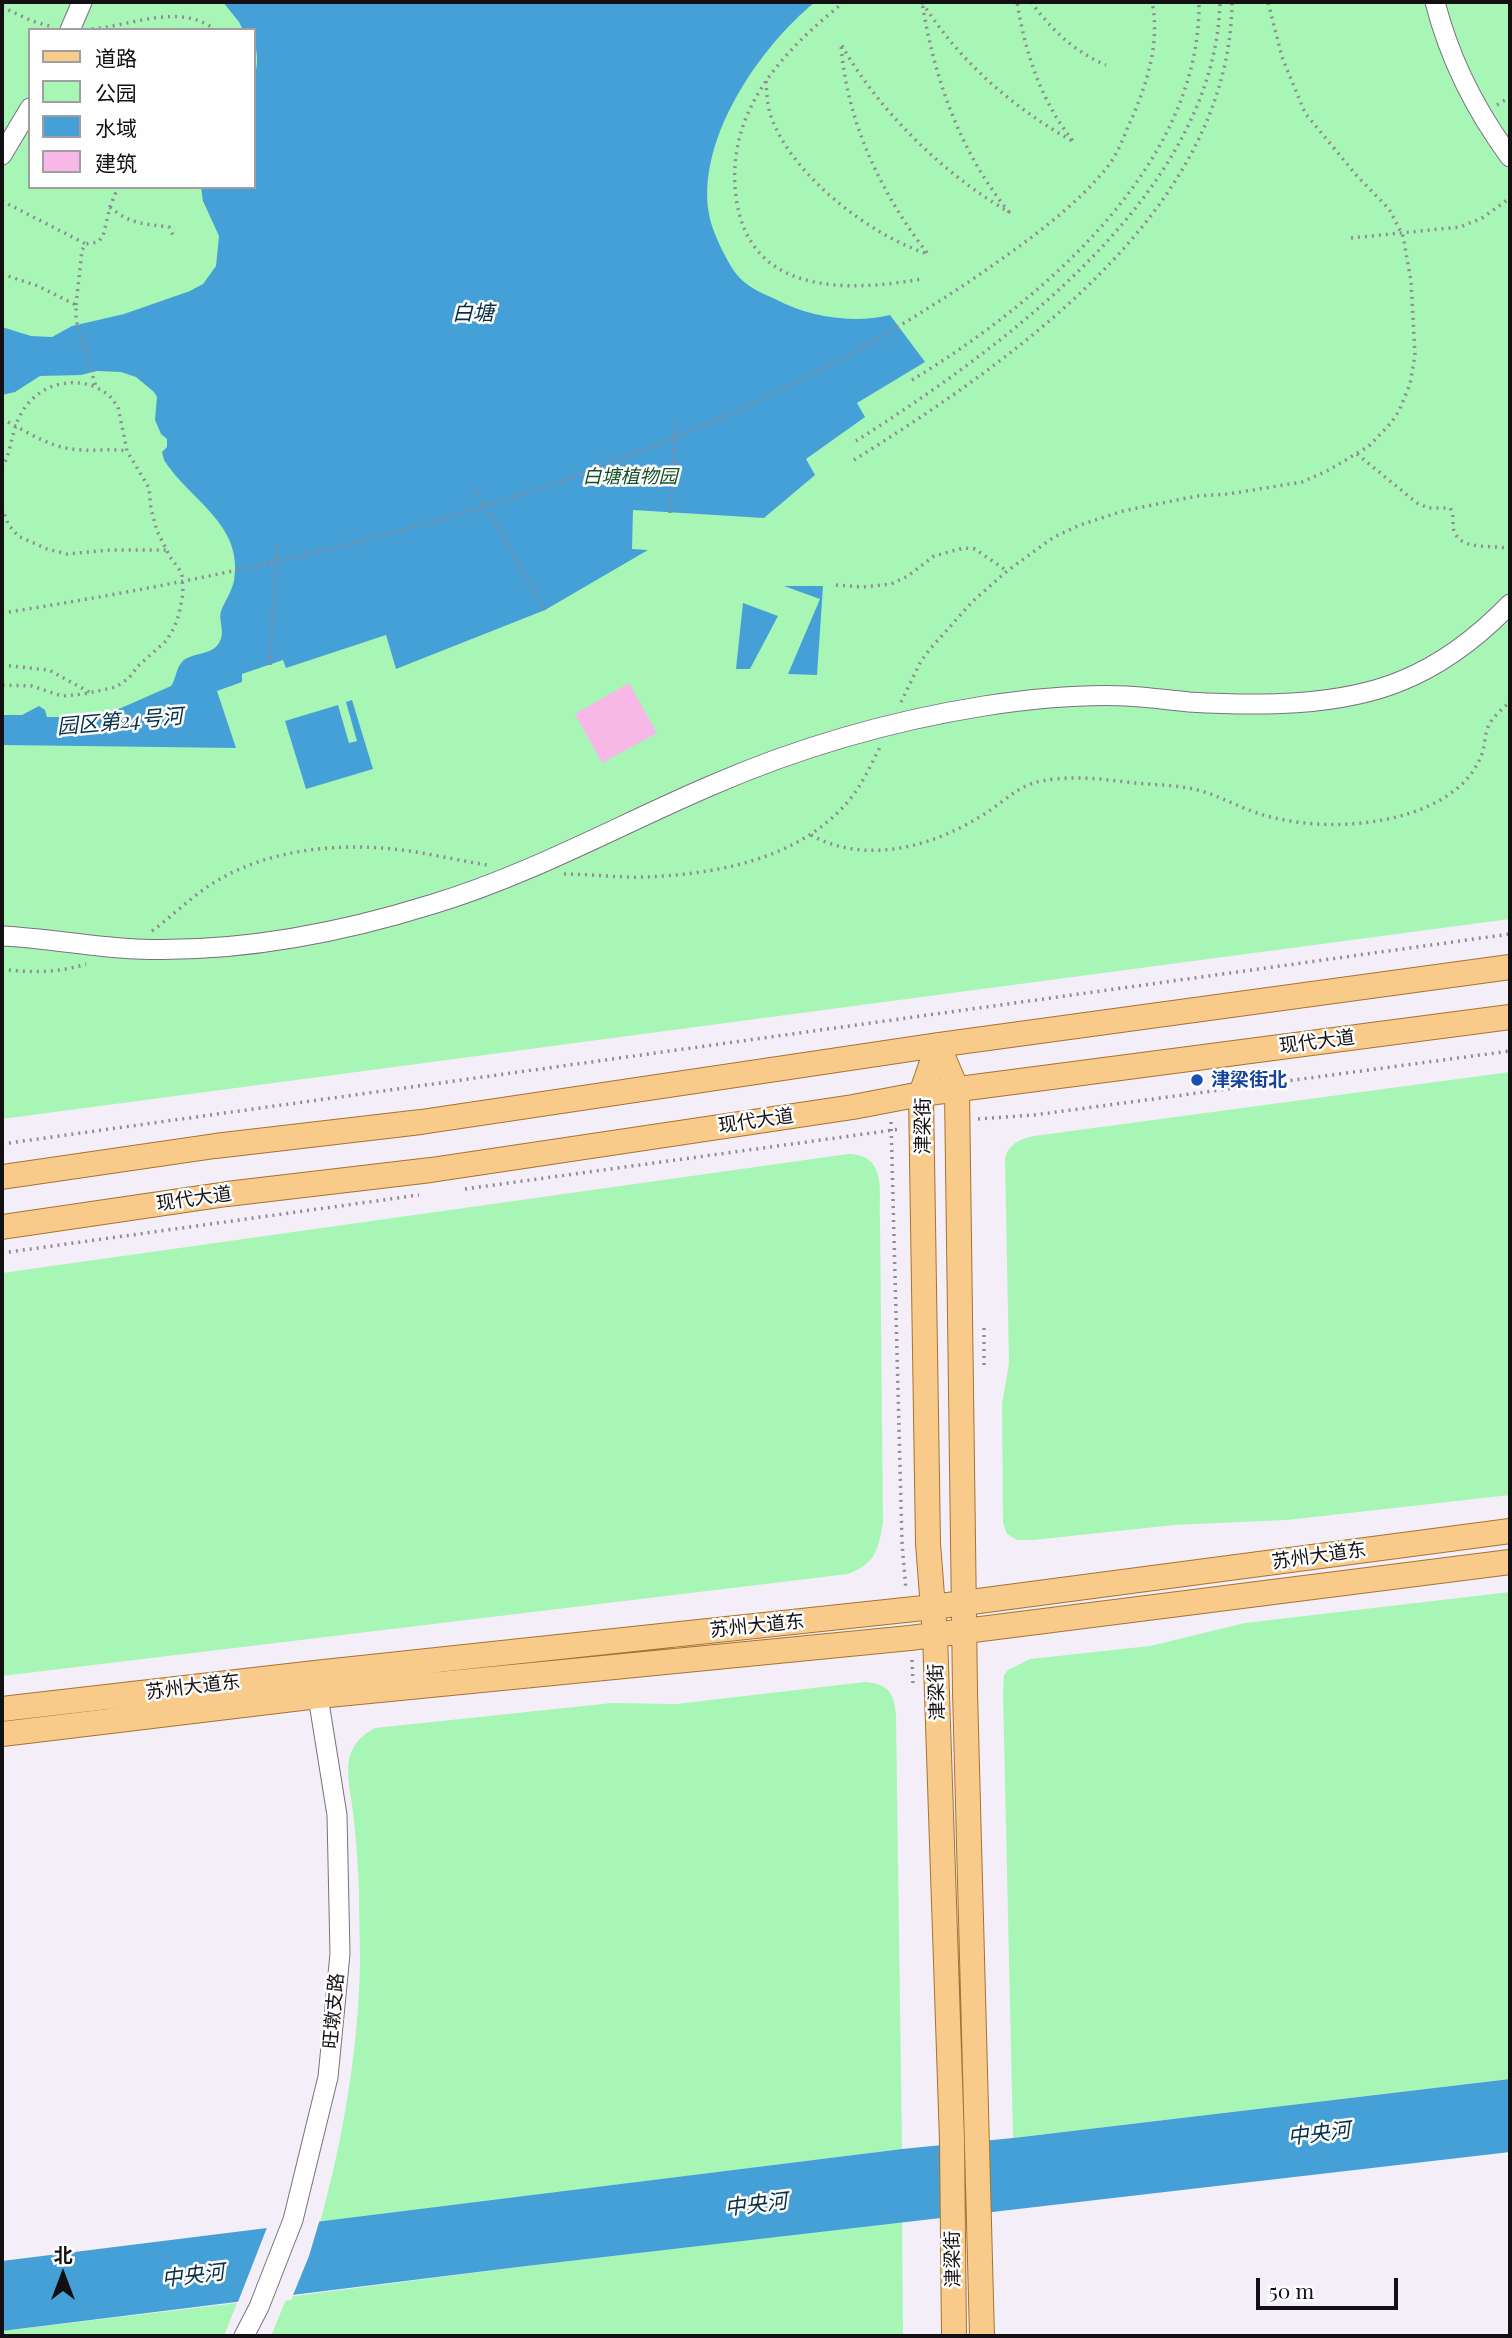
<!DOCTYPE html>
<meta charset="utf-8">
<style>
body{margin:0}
#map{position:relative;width:1512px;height:2338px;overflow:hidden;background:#f4eef9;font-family:"Playfair Display","Noto Sans SC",serif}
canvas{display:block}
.frame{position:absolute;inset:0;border:4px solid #131014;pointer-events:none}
.legend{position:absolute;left:28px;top:28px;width:228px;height:161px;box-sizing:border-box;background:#fefefe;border:2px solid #a09fa0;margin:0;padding:9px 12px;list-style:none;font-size:21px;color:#131014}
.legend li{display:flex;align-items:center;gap:14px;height:35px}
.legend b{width:35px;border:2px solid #a09fa0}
.north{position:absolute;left:28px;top:2240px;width:70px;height:70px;-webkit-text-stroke:5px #fefefe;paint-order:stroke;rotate:0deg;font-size:19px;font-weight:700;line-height:28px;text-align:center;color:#131014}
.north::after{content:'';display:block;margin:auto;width:24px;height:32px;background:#131014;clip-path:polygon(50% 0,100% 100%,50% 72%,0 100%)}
.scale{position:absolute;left:1256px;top:2278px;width:142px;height:32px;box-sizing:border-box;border:4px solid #131014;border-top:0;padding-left:9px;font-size:21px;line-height:24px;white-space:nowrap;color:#131014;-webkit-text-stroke:5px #fefefe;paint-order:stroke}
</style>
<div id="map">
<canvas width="1512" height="2338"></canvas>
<div class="frame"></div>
<ul class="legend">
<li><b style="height:9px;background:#f9cb8b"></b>道路</li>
<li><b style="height:19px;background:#a8f6b6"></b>公园</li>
<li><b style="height:19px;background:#46a0d8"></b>水域</li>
<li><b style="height:19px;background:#f7b8e8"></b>建筑</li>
</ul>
<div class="north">北</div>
<div class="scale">50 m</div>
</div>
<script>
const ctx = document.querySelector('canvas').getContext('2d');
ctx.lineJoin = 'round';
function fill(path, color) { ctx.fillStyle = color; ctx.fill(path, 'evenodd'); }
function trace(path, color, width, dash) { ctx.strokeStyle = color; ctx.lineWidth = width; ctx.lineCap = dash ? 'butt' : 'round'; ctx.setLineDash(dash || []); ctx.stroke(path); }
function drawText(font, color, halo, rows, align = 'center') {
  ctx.font = font + ' "Playfair Display","Noto Sans SC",serif'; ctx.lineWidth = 5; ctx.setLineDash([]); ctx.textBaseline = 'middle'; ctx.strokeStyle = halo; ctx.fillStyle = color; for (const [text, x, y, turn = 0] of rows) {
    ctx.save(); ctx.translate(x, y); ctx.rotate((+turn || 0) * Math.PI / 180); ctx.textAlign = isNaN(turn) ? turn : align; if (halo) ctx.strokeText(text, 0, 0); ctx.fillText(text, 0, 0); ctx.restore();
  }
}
fill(new Path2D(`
 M2,2H1510V919L2,1119ZM30,30H254V187H30Z
 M1510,1072V1495L1287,1520L1174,1525L1033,1540H1017L1007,1534L1003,1523L1002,1404L1009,1364L1005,1159C1008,1144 1020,1139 1034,1136Z
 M848,1154C887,1154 879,1191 880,1219L883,1523C878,1550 876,1563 848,1574L2,1676V1273Z
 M1510,1592V2079L1013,2138L1003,1693L1004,1675L1008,1670L1030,1659L1150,1646L1245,1623Z
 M865,1682C888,1684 894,1692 896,1715L902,2149L320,2222C343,2140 358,2051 360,1965C360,1941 359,1916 359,1891C358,1865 356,1838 353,1812C351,1795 346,1776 349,1759C353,1743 362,1735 375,1728L612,1703L676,1704Z
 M902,2222L903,2336H271L287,2297L518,2267Z
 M237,2303L224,2336H2V2331Z`), '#a8f6b6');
fill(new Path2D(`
 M223,2H815C760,47 696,139 709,214C711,226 717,239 722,250C728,261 733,272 743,281C752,289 764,294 775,299C809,317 852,324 890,315L925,362L857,403L865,417L806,459L815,475L764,518L633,510L632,549L648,550L545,610L396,669L386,635L286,668L283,660L242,674V682L217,691L236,748L2,745V715H22L39,706L45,710L47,717H84L112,712L171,686C176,679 176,668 182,662C191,652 211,656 219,643C226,632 218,621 221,611C225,601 231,593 234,581C244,524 190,501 164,460L162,452L167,447V439L161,434L155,420L157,397L154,392L136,377L121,372L97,371L81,375L40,376L15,392L2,395V327L31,336L52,337L72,326L124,314L190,291L203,284L216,266L219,236L203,201L201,187H254V76C261,60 254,46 254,30H243L239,22Z
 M784,586H823L817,675L788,674L820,599Z
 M743,603L778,616L750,669H736Z
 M352,700L373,769L306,789L285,721L338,705L349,743L357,741L346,702Z
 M1510,2079V2152L518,2267L2,2331V2261L902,2149L1013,2138Z`), '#46a0d8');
fill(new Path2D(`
 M320,2219L309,2256L291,2300L236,2307L268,2225Z`), '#f4eef9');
fill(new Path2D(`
 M629,683L657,733L602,763L575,714Z`), '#f7b8e8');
const minor = new Path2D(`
 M1435,2C1449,57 1476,111 1510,157
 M70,30L82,2
 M2,155L30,108
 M2,936C47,938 91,947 136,949C237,953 337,934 433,904C529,875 617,826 710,786C797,748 890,721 984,706C1030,699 1078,694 1126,696C1147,697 1168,700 1189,702C1256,706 1338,707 1401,681C1443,664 1479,636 1510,604
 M244,2336L259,2307L293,2220L328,2077L340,1954L337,1815L316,1684`);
const major = new Path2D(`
 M938,1045L957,1090L965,1691L982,2336
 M938,1045L921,1094L928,1543L935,1635L952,2141L954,2336
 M2,1177L215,1146L421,1122L938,1045L1510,967
 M2,1227L227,1194L431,1170L853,1107L921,1094L1510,1017
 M2,1709L315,1673L933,1607L1510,1531
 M2,1734L318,1696L910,1638L1510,1562`);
trace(minor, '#78727c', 21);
trace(major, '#a6732f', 26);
trace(new Path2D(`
 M844,2C808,31 770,66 750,109C737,135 732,168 736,197C749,296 847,292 922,279
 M1031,2C1051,29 1074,52 1106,65
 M2,7L32,21L53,27
 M92,29C130,26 181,2 215,30
 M766,81C767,95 767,106 772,119C793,176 871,236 928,254C881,194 846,120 841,44C878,110 943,174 1009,212C960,152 934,78 922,2C959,61 1013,108 1074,142C1041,102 1025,52 1017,2
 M1497,105L1510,97
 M2,201L86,244
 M110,207C129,224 145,224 169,227L174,237
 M1351,238L1460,227L1482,218L1510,198
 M2,274L38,286L76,305V320L96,387L109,395L118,407L127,451L149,488L151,509L157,531L170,557L179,569L182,576L183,593L179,614L174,628L166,641L138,666L129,678L116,687L84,694L62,696L32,686L2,685
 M76,305L82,250L86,244L98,242L103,236L110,207L118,187
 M912,380C1040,302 1201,166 1199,2
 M2,419C24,430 47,446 72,449C90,452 110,448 127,451
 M856,441C1002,348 1215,194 1220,2
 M1357,454L1417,503L1428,508H1450C1456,517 1450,527 1456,535C1466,551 1494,544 1510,549
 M854,460C1012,361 1230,211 1232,2
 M2,468C11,452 11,436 18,420C31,389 64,375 96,387
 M475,488L545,610
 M2,508L8,524L18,536L47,549L67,554L110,550H167
 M670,513L676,421
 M836,585L863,587L891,584L908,576L934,556L964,548L975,549L1007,571
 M2,613C344,560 698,470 986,270C1026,242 1078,205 1108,166C1116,156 1122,142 1127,129C1145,90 1161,45 1152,2
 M2,665L49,670L91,693
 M270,665L277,542
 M901,702L921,661L930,649L973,601L1007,571L1054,537L1080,525L1123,511L1197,496L1228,494L1302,482L1329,470L1369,446L1391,423L1399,411L1410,384L1415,355L1411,281L1403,236L1389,209L1357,176L1305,113L1282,57L1268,2
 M811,835C865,865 932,847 981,816C1011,798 1018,782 1055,779C1082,776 1108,780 1135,783C1156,785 1177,785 1198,790C1219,796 1237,806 1257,813C1302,828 1359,828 1404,815C1435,806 1469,788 1481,756C1485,748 1484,739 1487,730C1490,719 1501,710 1510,702
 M564,874C591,874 618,878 645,877C720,874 806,858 854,794C864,780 872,763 880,747
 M152,931C175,914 195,893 220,879C270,850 336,843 392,849C424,852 456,860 487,865
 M2,969C29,973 59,973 86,964
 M978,1119L1034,1115L1510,1051
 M891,1122L902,1543L906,1590
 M2,1144L1510,934
 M465,1189L901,1129
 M2,1253L419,1195
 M984,1328V1369
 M912,1660L913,1684`), '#908c94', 3.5, [2, 5]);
trace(minor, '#fff', 19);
trace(major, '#f9cb8b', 24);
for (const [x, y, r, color] of [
 [1197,1080,7,"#1a4fb4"]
]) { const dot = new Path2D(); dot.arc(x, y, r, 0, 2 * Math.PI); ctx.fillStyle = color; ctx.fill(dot); trace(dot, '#fefefe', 2.5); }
drawText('italic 19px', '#164f26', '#fefefe', [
 ["白塘植物园",630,477]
]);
drawText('19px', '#131014', '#fefefe', [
 ["现代大道",1317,1042,-7],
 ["现代大道",756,1121,-8],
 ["津梁街",923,1126,-90],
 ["现代大道",194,1199,-8],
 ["苏州大道东",1319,1556,-8],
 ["苏州大道东",757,1626,-6],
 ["苏州大道东",193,1687,-7],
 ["津梁街",937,1692,-92],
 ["旺墩支路",334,2011,-85],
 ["津梁街",953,2259,-91]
]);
drawText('bold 19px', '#164399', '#fefefe', [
 ["津梁街北",1211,1080]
], 'left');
drawText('italic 21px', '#072f46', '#fefefe', [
 ["白塘",473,313],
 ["园区第24号河",120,722,-5],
 ["中央河",1319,2134,-7],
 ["中央河",756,2205,-7],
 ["中央河",193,2276,-7]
]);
</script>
